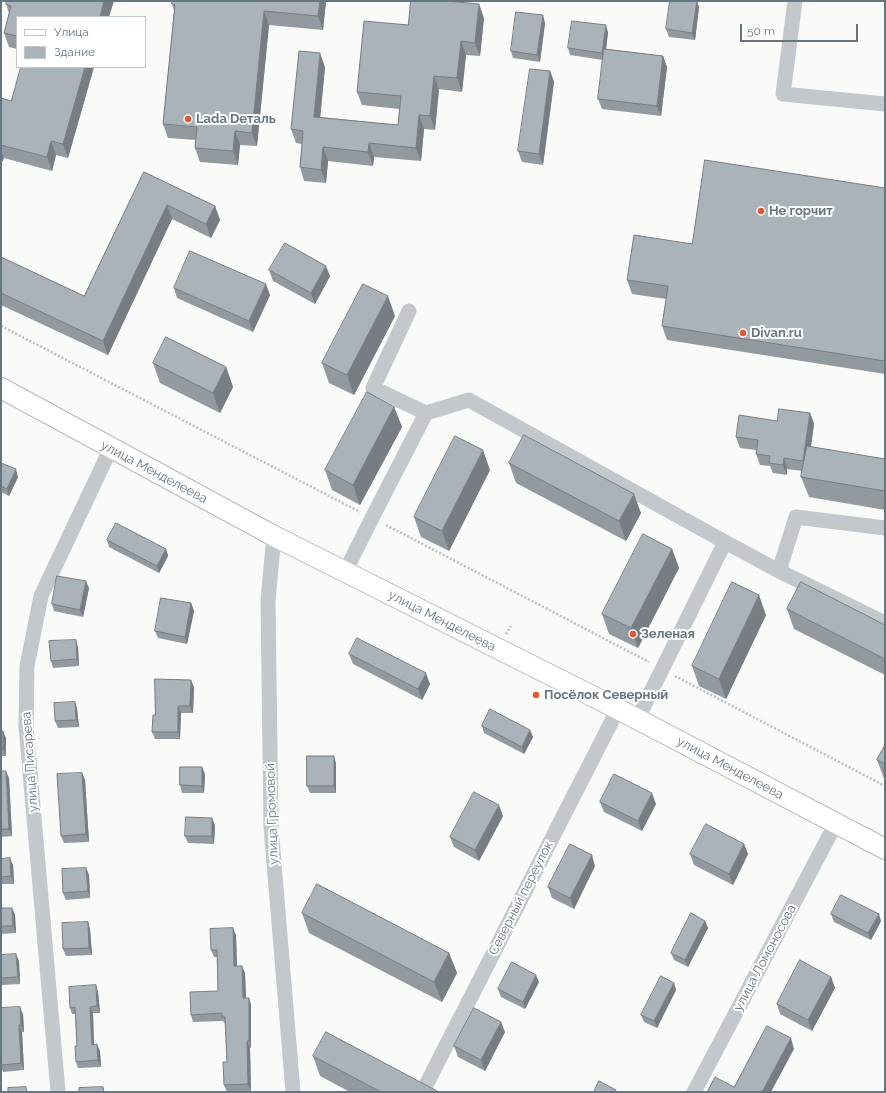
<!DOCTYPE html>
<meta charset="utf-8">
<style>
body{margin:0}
#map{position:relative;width:886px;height:1093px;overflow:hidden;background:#fafaf8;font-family:Raleway,sans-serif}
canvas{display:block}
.frame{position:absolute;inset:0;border:2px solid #657683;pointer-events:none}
.legend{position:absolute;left:16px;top:16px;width:130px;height:52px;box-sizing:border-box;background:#fff;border:1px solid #c1c8cd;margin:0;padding:5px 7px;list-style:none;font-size:12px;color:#657683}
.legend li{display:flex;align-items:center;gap:8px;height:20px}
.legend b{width:20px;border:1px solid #c1c8cd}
.scale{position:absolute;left:740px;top:24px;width:118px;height:18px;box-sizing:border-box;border:2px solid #657683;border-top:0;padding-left:5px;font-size:12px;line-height:14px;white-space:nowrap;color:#657683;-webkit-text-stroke:3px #fff;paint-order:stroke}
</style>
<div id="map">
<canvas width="886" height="1093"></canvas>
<div class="frame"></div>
<ul class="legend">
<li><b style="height:5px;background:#fff"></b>Улица</li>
<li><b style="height:11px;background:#aab3b9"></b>Здание</li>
</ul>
<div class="scale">50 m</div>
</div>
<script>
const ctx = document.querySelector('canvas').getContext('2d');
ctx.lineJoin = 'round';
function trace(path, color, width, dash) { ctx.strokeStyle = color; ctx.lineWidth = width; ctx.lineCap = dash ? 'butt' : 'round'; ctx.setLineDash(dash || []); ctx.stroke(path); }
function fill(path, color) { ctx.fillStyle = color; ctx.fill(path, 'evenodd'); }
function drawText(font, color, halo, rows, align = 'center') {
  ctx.font = font + ' Raleway,sans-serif'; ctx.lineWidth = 4; ctx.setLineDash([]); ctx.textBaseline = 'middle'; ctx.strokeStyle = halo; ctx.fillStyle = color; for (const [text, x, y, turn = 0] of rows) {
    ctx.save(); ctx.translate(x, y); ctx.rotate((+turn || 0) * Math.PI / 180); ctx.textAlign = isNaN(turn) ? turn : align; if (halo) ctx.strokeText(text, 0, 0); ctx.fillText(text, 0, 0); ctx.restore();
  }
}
const major = new Path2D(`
 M1,388L274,536L618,709L885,849`);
trace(major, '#b5babe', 22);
trace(new Path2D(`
 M1,326L360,512
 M386,525L649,662
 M506,634L511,626
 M675,676L885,786`), '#bbbfc2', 2.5, [2, 2]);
trace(new Path2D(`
 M795,1L783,94L885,104
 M409,311L373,388L426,413
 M274,536L268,600L271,827L293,1092
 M779,571L796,517L885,528
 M345,572L372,518L426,413L469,400L725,542
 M637,720L725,542L779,571L885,623
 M425,1087L618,709
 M58,1092L26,726L27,666L41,596L111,448
 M694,1092L836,823`), '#c3c8cc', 15);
trace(major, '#fff', 20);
fill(new Path2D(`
 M172,1H326L323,30L269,25L257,146L240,145L238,165L200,162L195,148L196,140L168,138L163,124L174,11L172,4Z
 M6,4L109,17H17V49L9,47L4,33L9,13Z
 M699,7L695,40L669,37L666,29Z
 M484,18L480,56L466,55L462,92L439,89L435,130L424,129L421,161L374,157L373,166L328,161L326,183L304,181L300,167L302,144L296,143L291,129L325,67L320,117L398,125L399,109L362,105L357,92L408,25Z
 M545,23L540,62L513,58L511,51Z
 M608,32L606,49L663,56L667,67L661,116L602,109L598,99L603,60L570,55L568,48Z
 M94,67L68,158L56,155L52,171L4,158L1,164V98L11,101Z
 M550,71L554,82L543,165L522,162L518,151Z
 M144,172L215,206L220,220L211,238L172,219L108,355L1,305V257L84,296Z
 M885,188V374L667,340L662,326L666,299L632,294L627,280L692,244Z
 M269,270L330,276L315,304L273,281Z
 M174,288L270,295L253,332L177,298Z
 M395,316L354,395L329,383L322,363Z
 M153,363L226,367L233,387L220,413L160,383Z
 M394,407L402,427L360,505L332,490L325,470Z
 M810,413L814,424L811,447L885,459V510L809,497L801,477L803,471L787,469V475L773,473L770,466L760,465L756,454V450L740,448L736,437L777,421Z
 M1,463L18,477L9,496L1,492Z
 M509,463L641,513L626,541L516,483Z
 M490,470L449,551L421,537L414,517Z
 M107,540L166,549L168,556L159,573L109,547Z
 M672,549L679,568L638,648L609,634L602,614Z
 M89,588L83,617L54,611L52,604Z
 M191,603L194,611L187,644L158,638L155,631Z
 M787,609L885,625V675L794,629Z
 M766,615L726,699L699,686L692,666Z
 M78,647L79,666L53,668L51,661Z
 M349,654L430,684L422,700L353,664Z
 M194,687L193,713H181L180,739H155L152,732L155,715Z
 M75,702L77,709L79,727L58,728L55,721Z
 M482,726L530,730L533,737L524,754L484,733Z
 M1,731L6,738V756H1Z
 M885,745V781L877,760Z
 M336,763V793H310L307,786Z
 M1,771L9,778L12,836L1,837Z
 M82,773L85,780L89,842L64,843L61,836Z
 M205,774L204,793H182L180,785Z
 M600,802L656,804L642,831L604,812Z
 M503,816L479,861L454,847L450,837Z
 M215,825L214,844L188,843L185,836Z
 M744,844L748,854L733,885L694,865L690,854Z
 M1,859L13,865L14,884H1Z
 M595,866L574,909L552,898L548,887Z
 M86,868L89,875L90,898L66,900L63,893Z
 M1,908H12L15,915L16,933L1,934Z
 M302,913L449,953L457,973L442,1002L309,933Z
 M831,914L881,921L871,940L834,922Z
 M705,921L708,928L688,967L674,960L671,953Z
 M88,922L90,929L92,955L66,956L63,949Z
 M236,935L237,966L245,973L246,998H249L251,1005V1048H250L251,1091L227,1092L224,1085L227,1062L225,1024L223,1021L193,1022L191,1015L218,991L217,957H214L211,950Z
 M1,955L19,961L20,984L1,985Z
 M831,977L835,988L812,1031L780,1014L777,1004Z
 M539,982L525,1009L501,997L498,989Z
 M674,983L676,990L657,1028L644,1022L641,1015Z
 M98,992L100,1013H93L94,1044L100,1051L101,1067L78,1068L76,1062L77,1046L75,1014H72L70,1008Z
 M23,1014L24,1032H22L24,1070L3,1072L1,1067V1065Z
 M505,1032L485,1071L458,1057L454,1046Z
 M313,1056L439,1092H350L320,1076Z`), '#929a9f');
fill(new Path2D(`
 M104,1H114L109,17H100Z
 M320,1H326L323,30L318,16Z
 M697,1L699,7L695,40L692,33Z
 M479,4L484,18L480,56L475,43Z
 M264,11L269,25L257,146L252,133Z
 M543,15L545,23L540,62L537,55Z
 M606,25L608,32L605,60L602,53Z
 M461,41L466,55L462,92L457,78Z
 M320,53L325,67L319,130L314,117Z
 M663,56L667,67L661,116L657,106Z
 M85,67H94L68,158L63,144Z
 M550,71L554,82L543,165L539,154Z
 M434,76L439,89L435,130L430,116Z
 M419,115L424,129L421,161L416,148Z
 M235,131L240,145L238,165L233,151Z
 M51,141L56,155L52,171L47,157Z
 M369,143L374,157L373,166L368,152Z
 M323,147L328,161L326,183L321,170Z
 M1,151L4,158L1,164Z
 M167,205L172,219L108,355L103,341Z
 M215,206L220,220L211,238L206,224Z
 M326,266L330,276L315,304L311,293Z
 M266,284L270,295L253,332L249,321Z
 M388,296L395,316L354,395L347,375Z
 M226,367L233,387L220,413L213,393Z
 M394,407L402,427L360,505L353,485Z
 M810,413L814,424L807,472L803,461Z
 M483,450L490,470L449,551L442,531Z
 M784,458L787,469V475L783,465Z
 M16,469L18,477L9,496L7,489Z
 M634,494L641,513L626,541L619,521Z
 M166,549L168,556L159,573L157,566Z
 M672,549L679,568L638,648L631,628Z
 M86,581L89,588L83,617L80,610Z
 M759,595L766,615L726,699L719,679Z
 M191,603L194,611L187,644L185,637Z
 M76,640L78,647L79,666L77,659Z
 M426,673L430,684L422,700L418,689Z
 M191,680L194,687L193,713L190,706Z
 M75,702L77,709L79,727L76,720Z
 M178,706L181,713L180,739L178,732Z
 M530,730L533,737L524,754L522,747Z
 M3,731L6,738V756L3,749Z
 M334,756L336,763V793L334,786Z
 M202,767L205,774L204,793L202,786Z
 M6,771L9,778L12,836L9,829Z
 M82,773L85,780L89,842L86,834Z
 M652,793L656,804L642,831L638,821Z
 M499,805L503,816L479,861L475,850Z
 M212,818L215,825L214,844L212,836Z
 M744,844L748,854L733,885L729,874Z
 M592,855L595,866L574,909L570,898Z
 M10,858L13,865L14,884L11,876Z
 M86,868L89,875L90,898L88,891Z
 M12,908L15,915L16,933L13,926Z
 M879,914L881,921L871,940L868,933Z
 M705,921L708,928L688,967L685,960Z
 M88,922L90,929L92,955L89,948Z
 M233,928L236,935L237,973L234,966Z
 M449,953L457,973L442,1002L434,982Z
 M16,954L19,961L20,984L18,977Z
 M242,966L245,973L246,1005L243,998Z
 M536,975L539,982L525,1009L523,1002Z
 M831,977L835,988L812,1031L808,1020Z
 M674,983L676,990L657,1028L654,1021Z
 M96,985L98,992L100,1013L97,1006Z
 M249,998L251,1005V1048L249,1040Z
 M20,1007L23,1014L24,1032L21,1025Z
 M90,1007L93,1013L94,1051L92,1045Z
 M501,1022L505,1032L485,1071L481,1060Z
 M19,1025L22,1032L24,1070L21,1063Z
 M791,1038L794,1049L771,1092H762Z
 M247,1041L250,1048L251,1091L248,1084Z
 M97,1044L100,1051L101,1067L98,1060Z`), '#777d82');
const building = new Path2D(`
 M7,1H104L100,17H17V36L4,33L11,6L6,4Z
 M172,1H320L318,16L264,11L252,133L235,131L233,151L195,148L197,127L163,124L175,5L172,4Z
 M411,1H447L479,4L475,43L461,41L457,78L434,76L430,116L419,115L416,148L369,143L368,152L323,147L321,170L300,167L303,131L291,129L299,51L320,53L314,117L398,125L401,96L357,92L364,21L408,25Z
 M670,1H697L692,33L666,29Z
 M516,12L543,15L537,55L511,51Z
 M572,21L606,25L602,53L568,48Z
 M604,49L663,56L657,106L598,99Z
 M21,67H85L63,144L51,141L47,157L1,145V98L11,101Z
 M530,69L550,71L539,154L518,151Z
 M705,160L885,188V361L662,326L668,286L627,280L634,235L692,244Z
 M144,172L215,206L206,224L167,205L103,341L1,293V257L84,296Z
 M285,243L326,266L311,293L269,270Z
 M190,251L266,284L249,321L174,288Z
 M363,284L388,296L347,375L322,363Z
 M166,337L226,367L213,393L153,363Z
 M367,392L394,407L353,485L325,470Z
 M779,409L810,413L803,461L784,458L783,465L769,463L770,456L756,454L758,440L736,437L739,415L777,421Z
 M524,435L634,494L619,521L509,463Z
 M455,436L483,450L442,531L414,517Z
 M807,446L885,459V491L801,477Z
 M1,463L16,469L7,489L1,486Z
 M116,523L166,549L157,566L107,540Z
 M643,534L672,549L631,628L602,614Z
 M57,576L86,581L80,610L52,604Z
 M732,582L759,595L719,679L692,666Z
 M801,582L885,625V659L787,609Z
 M161,598L191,603L185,637L155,631Z
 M357,638L426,673L418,689L349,654Z
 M76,640L77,659L51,661L49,641Z
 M155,679L191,680L190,706H178V732H152L153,715H155Z
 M75,702L76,720L55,721L54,703Z
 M490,709L530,730L522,747L482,726Z
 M1,731H3V749H1Z
 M885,745V764L877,760Z
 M307,756H334V786H307Z
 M180,767H202V786L180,785Z
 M1,771H6L9,829H1Z
 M82,773L86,834L61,836L57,774Z
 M614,774L652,793L638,821L600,802Z
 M474,792L499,805L475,850L450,837Z
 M186,817L212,818V836H185Z
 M706,824L744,844L729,874L690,854Z
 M570,844L592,855L570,898L548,887Z
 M10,858L11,876L1,877V859Z
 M86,868L88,891L63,893L62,869Z
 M317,884L449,953L434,982L302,913Z
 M841,895L879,914L868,933L831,914Z
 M1,908H12L13,926H1Z
 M691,913L705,921L685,960L671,953Z
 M88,922L89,948L63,949L62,923Z
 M233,928L234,966H242L243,998H249V1040L247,1041L248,1084L224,1085L223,1062H227L225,1017H222V1013L191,1015L190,992L218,991L217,950H211L210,929Z
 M16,954L18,977L1,978V955Z
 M800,960L831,977L808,1020L777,1004Z
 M512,962L536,975L523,1002L498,989Z
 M661,976L674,983L654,1021L641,1015Z
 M96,985L97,1006L90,1007L92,1045L97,1044L98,1060L76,1062L75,1046H77L75,1007L70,1008L69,987Z
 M20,1007L21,1025H19L21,1063L1,1065V1008Z
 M474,1008L501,1022L481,1060L454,1046Z
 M767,1026L791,1038L762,1092H707L715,1077L734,1087Z
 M326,1032L439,1092H381L313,1056Z
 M599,1081L616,1090L615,1092H594Z
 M26,1087L27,1092H8V1088Z
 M103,1087L104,1092H79V1088Z`);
fill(building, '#aab3b9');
trace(building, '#777d82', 1);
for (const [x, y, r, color] of [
 [188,119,4,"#e4572e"],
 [761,211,4,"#e4572e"],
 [743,333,4,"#e4572e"],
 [633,634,4,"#e4572e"],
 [536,695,4,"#e4572e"]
]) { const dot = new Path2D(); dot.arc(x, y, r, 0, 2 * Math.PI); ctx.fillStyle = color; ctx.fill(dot); trace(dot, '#fff', 1.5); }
drawText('bold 13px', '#657683', '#fff', [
 ["Lada Dеталь",196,119],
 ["Не горчит",769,211],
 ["Divan.ru",751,333],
 ["Зеленая",641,634],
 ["Посёлок Северный",544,695]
], 'left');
drawText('13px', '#657683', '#fff', [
 ["улица Менделеева",154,472,28],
 ["улица Менделеева",442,621,27],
 ["улица Писарева",30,762,-94],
 ["улица Менделеева",730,768,28],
 ["улица Громовой",272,814,-92],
 ["Северный переулок",521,898,-63],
 ["улица Ломоносова",765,958,-62]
]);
</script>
